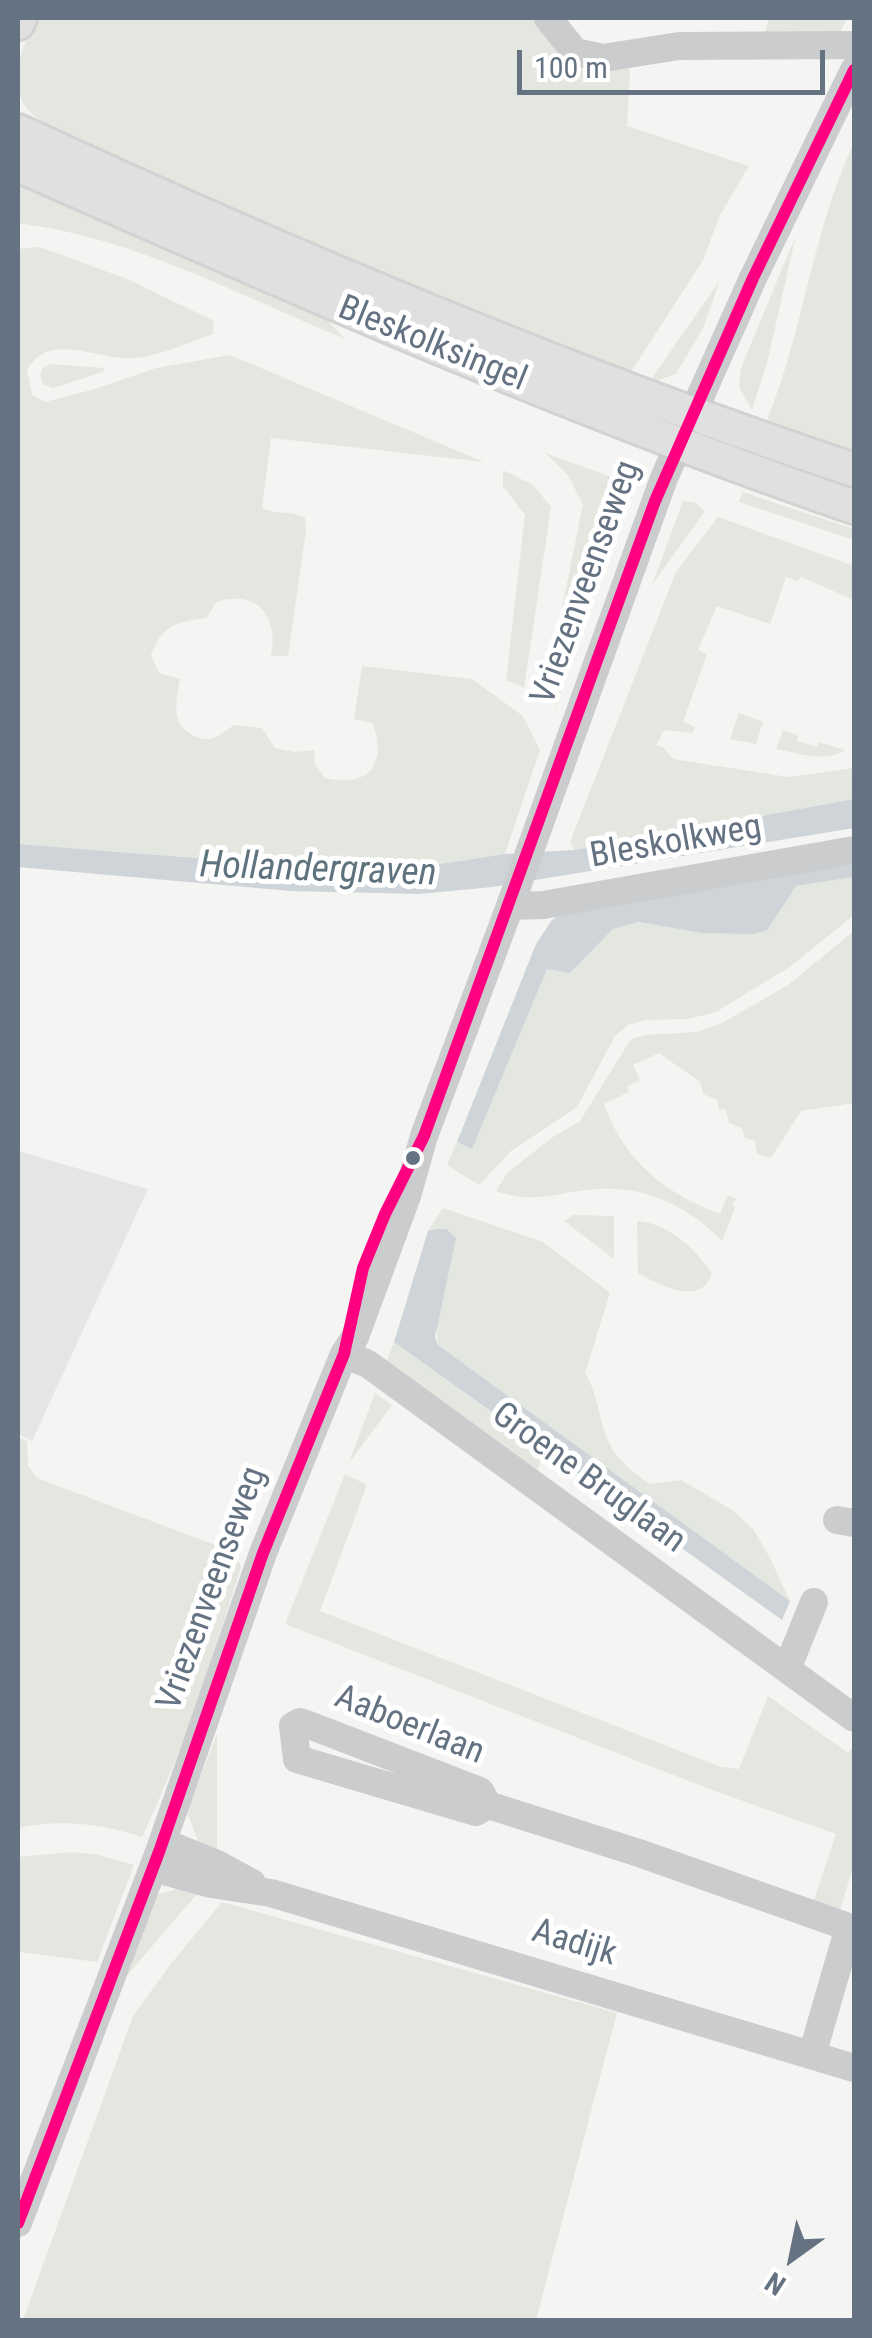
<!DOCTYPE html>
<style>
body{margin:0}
#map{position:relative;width:872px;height:2338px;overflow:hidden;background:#f4f4f2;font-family:"Roboto Condensed",sans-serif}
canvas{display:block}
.frame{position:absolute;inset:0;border:20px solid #647282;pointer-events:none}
.north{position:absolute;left:742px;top:2208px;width:100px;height:100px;-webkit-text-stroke:8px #fff;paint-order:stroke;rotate:213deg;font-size:28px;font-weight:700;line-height:40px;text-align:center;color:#647282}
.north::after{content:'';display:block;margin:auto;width:35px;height:45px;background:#647282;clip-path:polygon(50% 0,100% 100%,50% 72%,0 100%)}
.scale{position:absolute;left:517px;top:50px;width:308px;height:45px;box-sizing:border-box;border:5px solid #647282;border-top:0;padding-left:12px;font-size:30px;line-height:35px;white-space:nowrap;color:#647282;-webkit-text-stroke:8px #fff;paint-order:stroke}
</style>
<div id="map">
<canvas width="872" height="2338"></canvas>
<div class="frame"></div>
<div class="north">N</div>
<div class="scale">100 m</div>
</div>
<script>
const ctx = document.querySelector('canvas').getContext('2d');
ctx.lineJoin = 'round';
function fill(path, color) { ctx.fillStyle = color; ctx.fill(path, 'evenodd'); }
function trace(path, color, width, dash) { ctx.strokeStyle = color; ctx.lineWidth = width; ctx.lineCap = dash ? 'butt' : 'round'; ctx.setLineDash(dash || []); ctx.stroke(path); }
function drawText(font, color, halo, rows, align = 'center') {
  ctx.font = font + ' "Roboto Condensed",sans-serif'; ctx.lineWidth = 10; ctx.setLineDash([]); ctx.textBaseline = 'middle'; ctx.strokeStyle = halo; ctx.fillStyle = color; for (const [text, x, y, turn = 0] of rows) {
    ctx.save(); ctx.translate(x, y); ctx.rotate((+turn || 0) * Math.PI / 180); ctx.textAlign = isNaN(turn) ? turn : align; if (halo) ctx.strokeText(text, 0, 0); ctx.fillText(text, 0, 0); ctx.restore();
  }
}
fill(new Path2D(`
 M18,1151L148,1189L32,1441L18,1434Z`), '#e4e6e5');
fill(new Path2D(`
 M36,18H541L555,37L620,50L630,72L627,126L749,166L720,215L703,260L622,386L45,124C0,94 18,59 36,18Z
 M770,18H847L838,37L763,36Z
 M854,143V454L782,430L767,420C804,330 812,231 854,143Z
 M18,185L289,301L325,318L345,339C239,295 132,237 18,223Z
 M796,235L767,363L752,410L739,387L741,368Z
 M40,247L127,279L214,321L213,334C189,342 162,355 137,358C100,362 50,329 27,370L32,395L45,402L95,389L156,368L230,355L484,462L271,438L262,508C276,516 291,509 305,518L306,530L288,656H271C279,616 257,589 216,602L207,618C176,622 162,625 151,655L159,673L180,679C177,698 170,720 189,733C197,738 204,741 213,738C220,736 227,729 234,725L262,728L275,748L295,752L314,750L315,764L325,778C369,788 387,765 373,723L354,719L362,666L472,679L523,716L540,750L505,854L407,869L370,871L18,844V249Z
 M720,280L703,328L676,374L648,384Z
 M50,364L104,368L103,372L53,388L43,384L40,375L43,368Z
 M545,453L631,484L556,706L545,691L583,505L568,475Z
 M503,470L533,485L551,507L524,688L506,680L525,515L503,486Z
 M743,492L854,529V540L739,502Z
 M683,501L696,503L705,511L652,585Z
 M718,517L854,566V600L801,577L798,581L786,577L770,624L717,606L698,650L707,654L683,722L695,727L693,733L664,730L656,745L663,747L673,759L788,777L854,768V799L574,850L570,842L676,572Z
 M739,713L763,722L756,744L730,739Z
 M783,730L798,735L797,741L817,747L819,742L845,750C826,763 798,753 776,749Z
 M854,877V915L791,966L716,1012L688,1019L646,1020L628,1025L615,1036L577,1107L511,1151L479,1185L447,1165L457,1142L472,1148L547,969L570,973L613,929L640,922L702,933L796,886Z
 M854,931V1103L801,1111L771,1158L757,1154L755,1141L745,1138L742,1128L729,1123L726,1110L719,1109L717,1100L703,1094L700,1082L659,1053L633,1065L640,1080L627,1086L629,1092L604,1104C624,1161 665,1193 720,1214L728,1195L737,1199L732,1204L735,1208L722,1241C688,1206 647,1186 596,1189C555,1192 538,1205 496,1191L508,1172L553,1137L580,1121L631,1039L645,1035L696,1032L722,1023L788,985Z
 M443,1208L543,1242L610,1293L585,1373C599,1395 598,1420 609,1443C618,1461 633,1472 649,1484L681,1480L732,1510L753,1529L770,1558L790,1601L438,1345L428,1231Z
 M573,1215L614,1216V1259L564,1221Z
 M637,1221C668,1223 696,1249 712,1274C701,1307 659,1285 638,1273Z
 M394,1342L545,1451L535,1476L385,1365Z
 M375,1393L392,1405L349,1463Z
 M18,1437L27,1441L28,1466L37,1478L234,1552L241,1567C212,1659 184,1749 142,1837C101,1823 60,1819 18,1828Z
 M345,1474L367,1485L320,1611L721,1767L739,1769L768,1696L848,1753L854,1746V1864L839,1914L812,1906L836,1834L712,1790L285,1624Z
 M217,1734V1854L200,1847L187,1812Z
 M72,1852L99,1855L134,1865L97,1962L18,1952V1857Z
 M178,1889L198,1893L123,1980L155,1895Z
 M222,1902L617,2013L536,2320H23L133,2016L170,1965Z`), '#e3e7e0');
fill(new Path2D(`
 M854,799V828L492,887L419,894L291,891L18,867V844L351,870L407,869L505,854L574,850Z
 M854,856V877L796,886L767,930L754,934L702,933L639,922L613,929L570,973L547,969L472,1149L457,1142L536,944L552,920L564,910Z
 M438,1229H446L456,1238L435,1337L438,1345L790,1601L782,1620L394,1342L428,1231Z`), '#ced4d8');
const major = new Path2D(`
 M18,23L20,18
 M18,131C291,257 569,375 854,470
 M18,165C294,287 569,409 854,507`);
trace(major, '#d1d2d1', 38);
trace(new Path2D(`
 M548,18L575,52L603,58L679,46L854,45
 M510,906L543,905L854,850
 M344,1354L368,1364L854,1718
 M837,1520L854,1523
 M787,1669L814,1602
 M488,1805L476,1812L297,1759L293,1726L300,1722L309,1725L480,1791L488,1805L639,1853L854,1929
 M163,1842L219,1865L252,1883
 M153,1868L211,1884L271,1893L854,2068
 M812,2055L849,1927
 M18,2223L159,1852L263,1553L344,1354L355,1337L407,1196L424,1136L510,906L664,478L753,278L854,70`), '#cbcccd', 28);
trace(major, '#e0e0e0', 32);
trace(new Path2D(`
 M18,2223L159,1852L263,1553L344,1354L363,1268L385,1214L424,1136L655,501L753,278L854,70`), '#ff0080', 12);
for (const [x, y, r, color] of [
 [413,1158,9,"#647282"]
]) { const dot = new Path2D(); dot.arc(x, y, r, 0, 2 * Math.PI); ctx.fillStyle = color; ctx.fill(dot); trace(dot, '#fff', 4); }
drawText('35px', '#647282', '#fff', [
 ["Bleskolksingel",432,345,22],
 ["Vriezenveenseweg",587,583,-70],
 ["Bleskolkweg",676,843,-10],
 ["Groene Bruglaan",588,1479,36],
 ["Vriezenveenseweg",213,1589,-70],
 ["Aaboerlaan",409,1726,22],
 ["Aadijk",574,1944,17]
]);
drawText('italic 38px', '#5f737f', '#fff', [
 ["Hollandergraven",318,871,2]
]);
</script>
